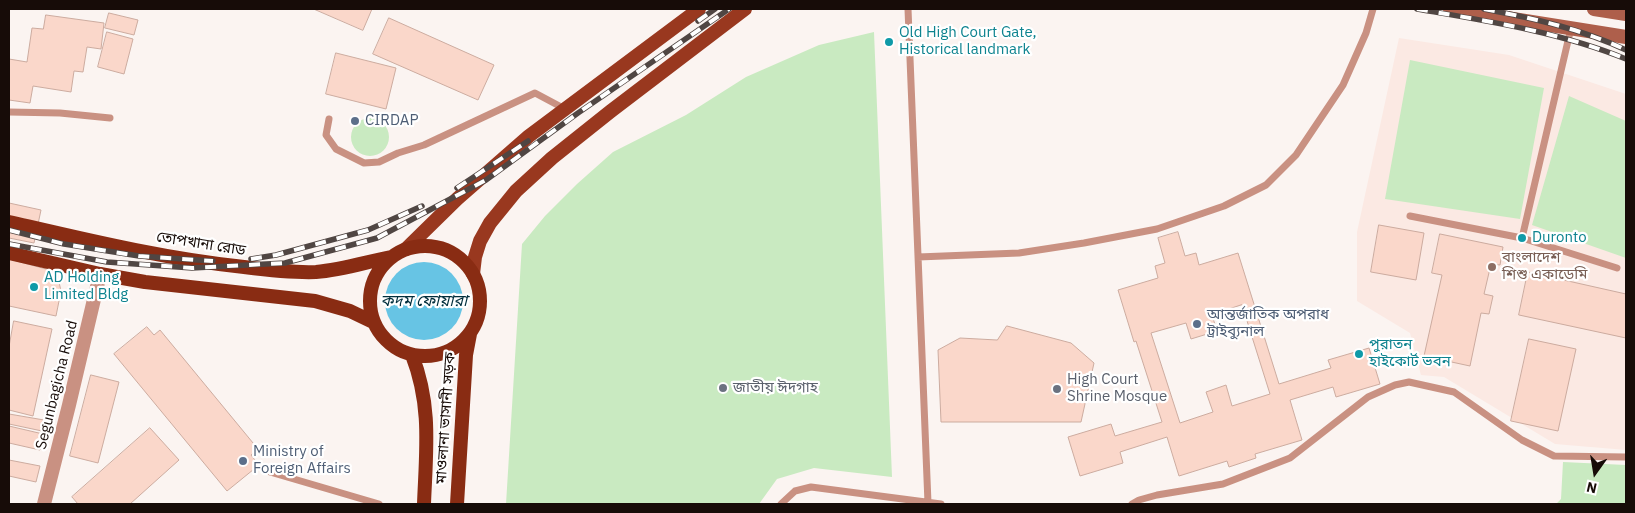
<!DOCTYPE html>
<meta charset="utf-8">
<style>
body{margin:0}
#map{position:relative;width:1635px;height:513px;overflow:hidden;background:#fbf4f1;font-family:"IBM Plex Sans",sans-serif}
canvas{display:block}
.frame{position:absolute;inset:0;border:10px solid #170c08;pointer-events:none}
.north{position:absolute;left:1570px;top:448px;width:50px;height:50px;-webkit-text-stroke:4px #fff;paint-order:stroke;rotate:193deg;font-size:14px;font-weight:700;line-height:20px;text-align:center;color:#170c08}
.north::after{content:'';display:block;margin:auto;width:18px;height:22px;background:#170c08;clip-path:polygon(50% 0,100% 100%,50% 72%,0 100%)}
</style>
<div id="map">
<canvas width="1635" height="513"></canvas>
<div class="frame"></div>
<div class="north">N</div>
</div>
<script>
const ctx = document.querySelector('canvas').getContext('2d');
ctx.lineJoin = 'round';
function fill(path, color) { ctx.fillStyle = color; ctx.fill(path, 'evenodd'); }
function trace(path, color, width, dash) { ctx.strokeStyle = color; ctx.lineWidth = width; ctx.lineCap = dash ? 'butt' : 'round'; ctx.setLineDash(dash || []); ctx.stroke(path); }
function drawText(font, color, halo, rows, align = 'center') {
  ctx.font = font + ' "IBM Plex Sans","Noto Sans Bengali",sans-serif'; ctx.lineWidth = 4.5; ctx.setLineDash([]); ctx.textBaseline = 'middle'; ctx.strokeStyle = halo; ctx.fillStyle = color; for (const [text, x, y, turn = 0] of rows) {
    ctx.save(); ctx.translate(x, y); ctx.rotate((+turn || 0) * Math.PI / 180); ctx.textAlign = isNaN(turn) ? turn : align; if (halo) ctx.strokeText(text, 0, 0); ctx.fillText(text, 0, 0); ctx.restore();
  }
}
fill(new Path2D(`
 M1399,38L1509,55L1626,94V450L1555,444L1444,377L1421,375L1410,333L1357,301V232Z`), '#fbe9e3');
fill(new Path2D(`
 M874,32L892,477L814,468L777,479L759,504H506L522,244L545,216L577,184L613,152L686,115L746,77L819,45Z
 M1410,60L1544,88L1520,219L1385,199Z
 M1569,96L1626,121V258L1532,225Z
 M351 137a19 19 0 1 1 38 0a19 19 0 1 1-38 0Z
 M1563,462L1626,465V504H1556L1561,499Z`), '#c9eac1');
fill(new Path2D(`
 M385 301a39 39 0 1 1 78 0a39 39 0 1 1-78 0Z`), '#67c4e4');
const building = new Path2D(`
 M314,9H372L363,30Z
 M109,13L138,20L134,35L105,28Z
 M46,15L104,23L101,49L87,47L83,72L74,71L71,92L33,86L30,103L9,100V59L27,62L32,28L43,29Z
 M389,18L494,65L478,100L373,54Z
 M107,32L133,39L124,74L98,67Z
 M336,53L396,68L386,109L326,94Z
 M9,203L41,210L34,243L9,238Z
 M1379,225L1424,233L1416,280L1371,272Z
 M1178,232L1185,256L1196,253L1199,265L1238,253L1279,384L1331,368L1328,360L1369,348L1380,384L1336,397L1333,387L1290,400L1302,440L1255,454L1256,458L1229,467L1227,461L1179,476L1167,437L1120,452L1123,463L1080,476L1068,437L1111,424L1115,436L1162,422L1136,341L1134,342L1118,290L1158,278L1155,266L1165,263L1158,238ZM1242,305L1270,394L1232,406L1226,385L1206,392L1213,412L1180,423L1151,333L1186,323L1191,339L1217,331L1212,315Z
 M1440,234L1503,247L1500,265L1491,264L1484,294L1493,296L1489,314L1481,313L1470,366L1424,356L1442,275L1432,273Z
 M9,259L46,269L59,282L61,291L56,316L9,306Z
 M1528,272L1626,294V338L1519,315Z
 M14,321L52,329L33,416L9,410V347Z
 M1007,326L1071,343L1094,363L1081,422H941L938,350L960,338L997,340Z
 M147,327L154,335L160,330L258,449L251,455L259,465L227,491L114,354Z
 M1529,339L1576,349L1558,431L1511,421Z
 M91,375L119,382L98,463L70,456Z
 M9,414L44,420L42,431L9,424Z
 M9,426L43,434L40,450L9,443Z
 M150,428L179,460L130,504H78L72,497Z
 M9,460L40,466L36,482L9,476Z`);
fill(building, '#fad7ca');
trace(building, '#ccab9f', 1);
trace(new Path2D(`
 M908,9L928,503
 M9,112L60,113L110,118
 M329,119L326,135L336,149L364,163L379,162L398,153L424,145L535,93L565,109
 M1410,216L1522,238L1571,28
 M1522,238L1617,268
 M918,257L1019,253L1084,243L1157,229L1224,206L1266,185L1296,155L1343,85L1366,33L1373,9
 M270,472L379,504
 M781,504L795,491L811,487L941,504
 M1132,504L1139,500L1157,495L1223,484L1290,458L1368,397L1395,385L1409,382L1454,392L1522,440L1554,456L1626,457`), '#c99182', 7);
trace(new Path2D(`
 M44,504L69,405L100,274`), '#c99182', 14);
trace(new Path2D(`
 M1450,9L1626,37
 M1594,9L1626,14`), '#ae5f4b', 14);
trace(new Path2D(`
 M406,249L457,199L529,136L699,9
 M473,274L475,257L480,241L490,223L516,191L552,158L611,111L745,9`), '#99381f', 14);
trace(new Path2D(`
 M9,222C87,240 165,259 244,267C268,270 292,273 316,272C342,270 366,262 391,257
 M370 301a55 55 0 1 1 110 0a55 55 0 1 1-110 0Z
 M9,253L100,274L145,282L315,301L350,311L373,322
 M412,355C432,406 426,451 424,504
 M457,504L466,355L470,334`), '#892c13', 14);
const rail = new Path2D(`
 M1417,9C1487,21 1560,32 1626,59
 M1484,9C1532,18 1582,29 1626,50
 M698,21L715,9
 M457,188L528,141
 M9,230L64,244L139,256L213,261
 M9,244L107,262L192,268L285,263L377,238L486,180L578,113L729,9
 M251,259L276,255L368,230L422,206`);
trace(rail, '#504643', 5.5);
trace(rail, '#fff', 4, [11]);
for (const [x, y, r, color] of [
 [889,42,5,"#0f9aa8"],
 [355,121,5,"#5c6f8a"],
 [1522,238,5,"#0f9aa8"],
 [1492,267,5,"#8d6e63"],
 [34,287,5,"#0f9aa8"],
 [1197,324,5,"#5c6f8a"],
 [1359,354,5,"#0f9aa8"],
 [723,388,5,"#6b7280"],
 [1057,389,5,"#6b7280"],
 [243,461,5,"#5c6f8a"]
]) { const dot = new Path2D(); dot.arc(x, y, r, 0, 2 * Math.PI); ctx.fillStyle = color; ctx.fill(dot); trace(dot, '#fff', 2); }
drawText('15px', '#0d838f', '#fff', [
 ["Old High Court Gate,",899,33],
 ["Historical landmark",899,50],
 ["Duronto",1532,238],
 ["AD Holding",44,278],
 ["Limited Bldg",44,295],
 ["পুরাতন",1369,345],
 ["হাইকোর্ট ভবন",1369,362]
], 'left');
drawText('15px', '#4e5e75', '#fff', [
 ["CIRDAP",365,121],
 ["আন্তর্জাতিক অপরাধ",1207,315],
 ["ট্রাইব্যুনাল",1207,332],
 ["Ministry of",253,452],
 ["Foreign Affairs",253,469]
], 'left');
drawText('15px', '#170c08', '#fff', [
 ["তোপখানা রোড",201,244,9],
 ["Segunbagicha Road",57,385,-76],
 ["মাওলানা ভাসানী সড়ক",446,418,-86]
]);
drawText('15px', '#785e54', '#fff', [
 ["বাংলাদেশ",1502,258],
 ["শিশু একাডেমি",1502,275]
], 'left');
drawText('15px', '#5b616d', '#fff', [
 ["High Court",1067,380],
 ["Shrine Mosque",1067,397],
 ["জাতীয় ঈদগাহ",733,388]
], 'left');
drawText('italic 16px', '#012e3c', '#fff', [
 ["কদম ফোয়ারা",424,301]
]);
</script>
